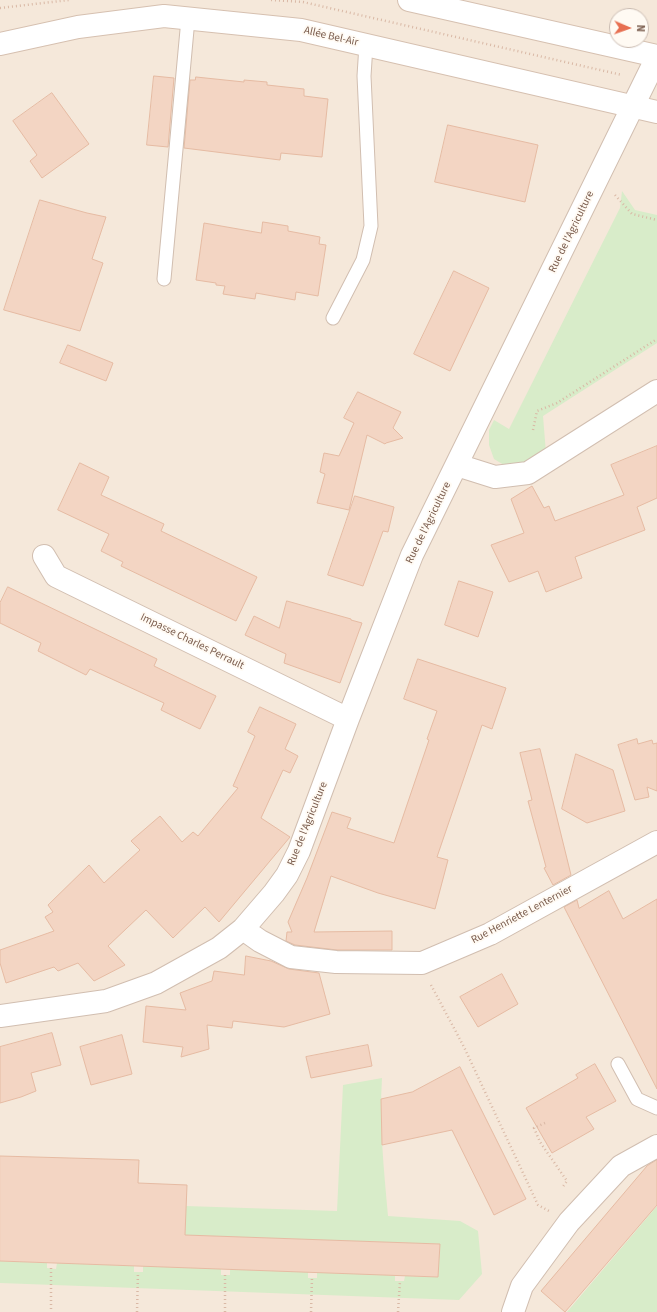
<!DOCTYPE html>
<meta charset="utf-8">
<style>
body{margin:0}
#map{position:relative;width:657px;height:1312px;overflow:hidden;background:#fdf6ec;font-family:"Source Sans 3",sans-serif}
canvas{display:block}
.north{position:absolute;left:609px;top:8px;width:40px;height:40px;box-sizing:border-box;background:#fffaf3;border:1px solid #cabbb1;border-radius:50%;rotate:92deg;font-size:11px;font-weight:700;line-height:16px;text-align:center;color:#7a5c4d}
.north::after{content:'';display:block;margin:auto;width:14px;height:18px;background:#e76f51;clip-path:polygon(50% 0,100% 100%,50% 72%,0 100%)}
</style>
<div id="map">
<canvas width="657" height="1312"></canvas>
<div class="north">N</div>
</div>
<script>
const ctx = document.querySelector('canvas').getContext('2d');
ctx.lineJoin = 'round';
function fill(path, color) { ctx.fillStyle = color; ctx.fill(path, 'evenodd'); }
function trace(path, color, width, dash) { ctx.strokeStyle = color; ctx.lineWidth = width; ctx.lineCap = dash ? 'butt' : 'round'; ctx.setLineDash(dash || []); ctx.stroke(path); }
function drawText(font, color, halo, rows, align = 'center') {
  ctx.font = font + ' "Source Sans 3",sans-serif'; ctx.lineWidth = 3.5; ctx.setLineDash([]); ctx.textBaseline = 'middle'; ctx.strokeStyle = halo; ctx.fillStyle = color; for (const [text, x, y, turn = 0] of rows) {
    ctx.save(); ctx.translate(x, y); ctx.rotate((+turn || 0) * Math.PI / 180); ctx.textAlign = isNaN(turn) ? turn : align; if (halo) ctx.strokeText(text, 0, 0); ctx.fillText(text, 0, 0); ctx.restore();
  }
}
fill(new Path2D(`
 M0,0H657V1312H0ZM617,16H641V40H617Z`), '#f5e8da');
fill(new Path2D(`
 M622,191L635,210L657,215V343L543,416L546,453L525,464L504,465L494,459L489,445V430L494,420L509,429L620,208Z
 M382,1078C379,1124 384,1170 388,1216L460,1221L478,1231L482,1274L459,1300L0,1283V1261L47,1263V1268L56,1269L57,1263L134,1266V1272H143V1266L221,1269V1275H230V1269L308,1272V1278H317V1272L395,1275V1281H404L405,1276L438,1277L440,1244L185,1235L186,1206L337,1211L343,1085Z
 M657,1206V1312H567Z`), '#d8ecc9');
const building = new Path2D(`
 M154,76L174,78L168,147L147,145Z
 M196,77L244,82V80L267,82V85L304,89V96L328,99L322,157L281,153L280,160L184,148L190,80H195Z
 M52,93L89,144L42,178L30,161L37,155L13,121Z
 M448,125L538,145L525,202L435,182Z
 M40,200L87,213L106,217L92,259L103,263L80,331L4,310Z
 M263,222L288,226V231L320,237L319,244L326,245L318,296L296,292L295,300L256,293L255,299L223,294L225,286L216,285V283L196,280L204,223L261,233Z
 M454,271L489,288L450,371L414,354Z
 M68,345L113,363L106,381L60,363Z
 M358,392L401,412L393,428L403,438L386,443L385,444L367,435L349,510L317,503L325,474L320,472L324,453L339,456L354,423L344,418Z
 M657,446V498L637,507L645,530L575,557L582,578L546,592L538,571L509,582L491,545L524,533L511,499L532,486L544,508L549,506L555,521L624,495L611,465Z
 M80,463L109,477L101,495L164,524L161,531L257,577L236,621L121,566L123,562L101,551L109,534L58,510Z
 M355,496L394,507L388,532L383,531L363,586L328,575Z
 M459,581L493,592L478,637L445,625Z
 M8,587L157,659L154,666L216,696L200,729L161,710L164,703L90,669L86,675L38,651L41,643L0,623V603Z
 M287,601L351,619V620L362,623L340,683L284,663L286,654L245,635L254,616L279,628Z
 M418,659L506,688L492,729L482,725L437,857L448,860L435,909L378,893L331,876L314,932L392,931V950H337L295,945L286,941L287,932H292L288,922L307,878L332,812L351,818L347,828L394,843L429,740L427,739L437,711L404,699Z
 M260,707L296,724L285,749L298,756L290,773L283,770L261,818L290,837L219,922L205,907L173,938L146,910L108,946L125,965L94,981L78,963L58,971L54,967L6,983L0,963V950L54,931L45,917L53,912L48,905L89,865L104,883L140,850L131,841L160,816L182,842L193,832L198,836L238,788L233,786L255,736L248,732Z
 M637,739L638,744L652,740L653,744L657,743V791L647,787L649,797L635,800L618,745Z
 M540,749L571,875L553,885L544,868L546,867L528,801L532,800L520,753Z
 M576,754L613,770L625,811L587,823L562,809Z
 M609,891L623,919L657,899V1089L564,907L577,900L579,908Z
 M246,956L271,961L289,969L319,973L330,1014L284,1027L233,1021L232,1028L207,1025L209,1049L181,1057L183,1047L143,1042L146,1006L186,1010L180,993L212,981L214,971L244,975Z
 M502,974L518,1004L478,1027L460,997Z
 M52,1033L61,1065L31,1073L36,1091L21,1097L0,1103V1047Z
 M122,1035L132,1074L91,1085L80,1047Z
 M368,1045L372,1066L311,1078L306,1057Z
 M595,1064L616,1101L586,1117L594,1129L552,1153L526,1108L578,1078L576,1075Z
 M460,1067L526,1199L494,1215L452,1130L382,1145L381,1099L412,1092Z
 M0,1156L139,1160L138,1183L187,1185L185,1235L440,1244L438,1277L0,1261Z
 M657,1160V1205L565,1312L541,1291L647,1166Z`);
fill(building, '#f3d5c3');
trace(building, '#e6bba3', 1);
const lane = new Path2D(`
 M164,279L188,19
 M333,318L363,260L371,226L364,76L366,45
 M618,1064L637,1099L657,1108`);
const street = new Path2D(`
 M457,465L495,477L528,473L657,391
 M44,556L56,576L348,719
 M243,929L260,941L291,957L336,962L422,963L490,934L657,842
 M0,1016L106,1001L156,983L219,948L243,929L274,893L287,875L299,851L348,719L412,555L657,57
 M513,1312L522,1286L569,1222L621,1166L657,1146`);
const secondary = new Path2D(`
 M409,0L657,56
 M0,44L78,27L164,16L301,30L657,112`);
trace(lane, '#d1beb0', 15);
trace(street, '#d1beb0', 24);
trace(secondary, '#d6c0b0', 24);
trace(new Path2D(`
 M271,0L303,2L622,75
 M0,8L69,0
 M615,195L632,214L657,220
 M533,430L537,411L557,403L657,339
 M431,985L464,1047L538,1205L549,1211
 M545,1123L534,1128L540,1142L567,1181L562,1188
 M51,1268V1312
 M137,1312L138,1272
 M225,1312V1275
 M311,1312L312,1278
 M398,1312L400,1281`), '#d9b8a5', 2.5, [1, 3]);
trace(lane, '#fff', 13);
trace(street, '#fff', 22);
trace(secondary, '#fff', 22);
drawText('11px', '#7a5c4d', '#fffaf3', [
 ["Allée Bel-Air",331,37,13],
 ["Rue de l'Agriculture",572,232,-64],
 ["Rue de l'Agriculture",429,523,-64],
 ["Impasse Charles Perrault",192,642,26],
 ["Rue de l'Agriculture",308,824,-68],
 ["Rue Henriette Lenternier",522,915,-28]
]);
</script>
